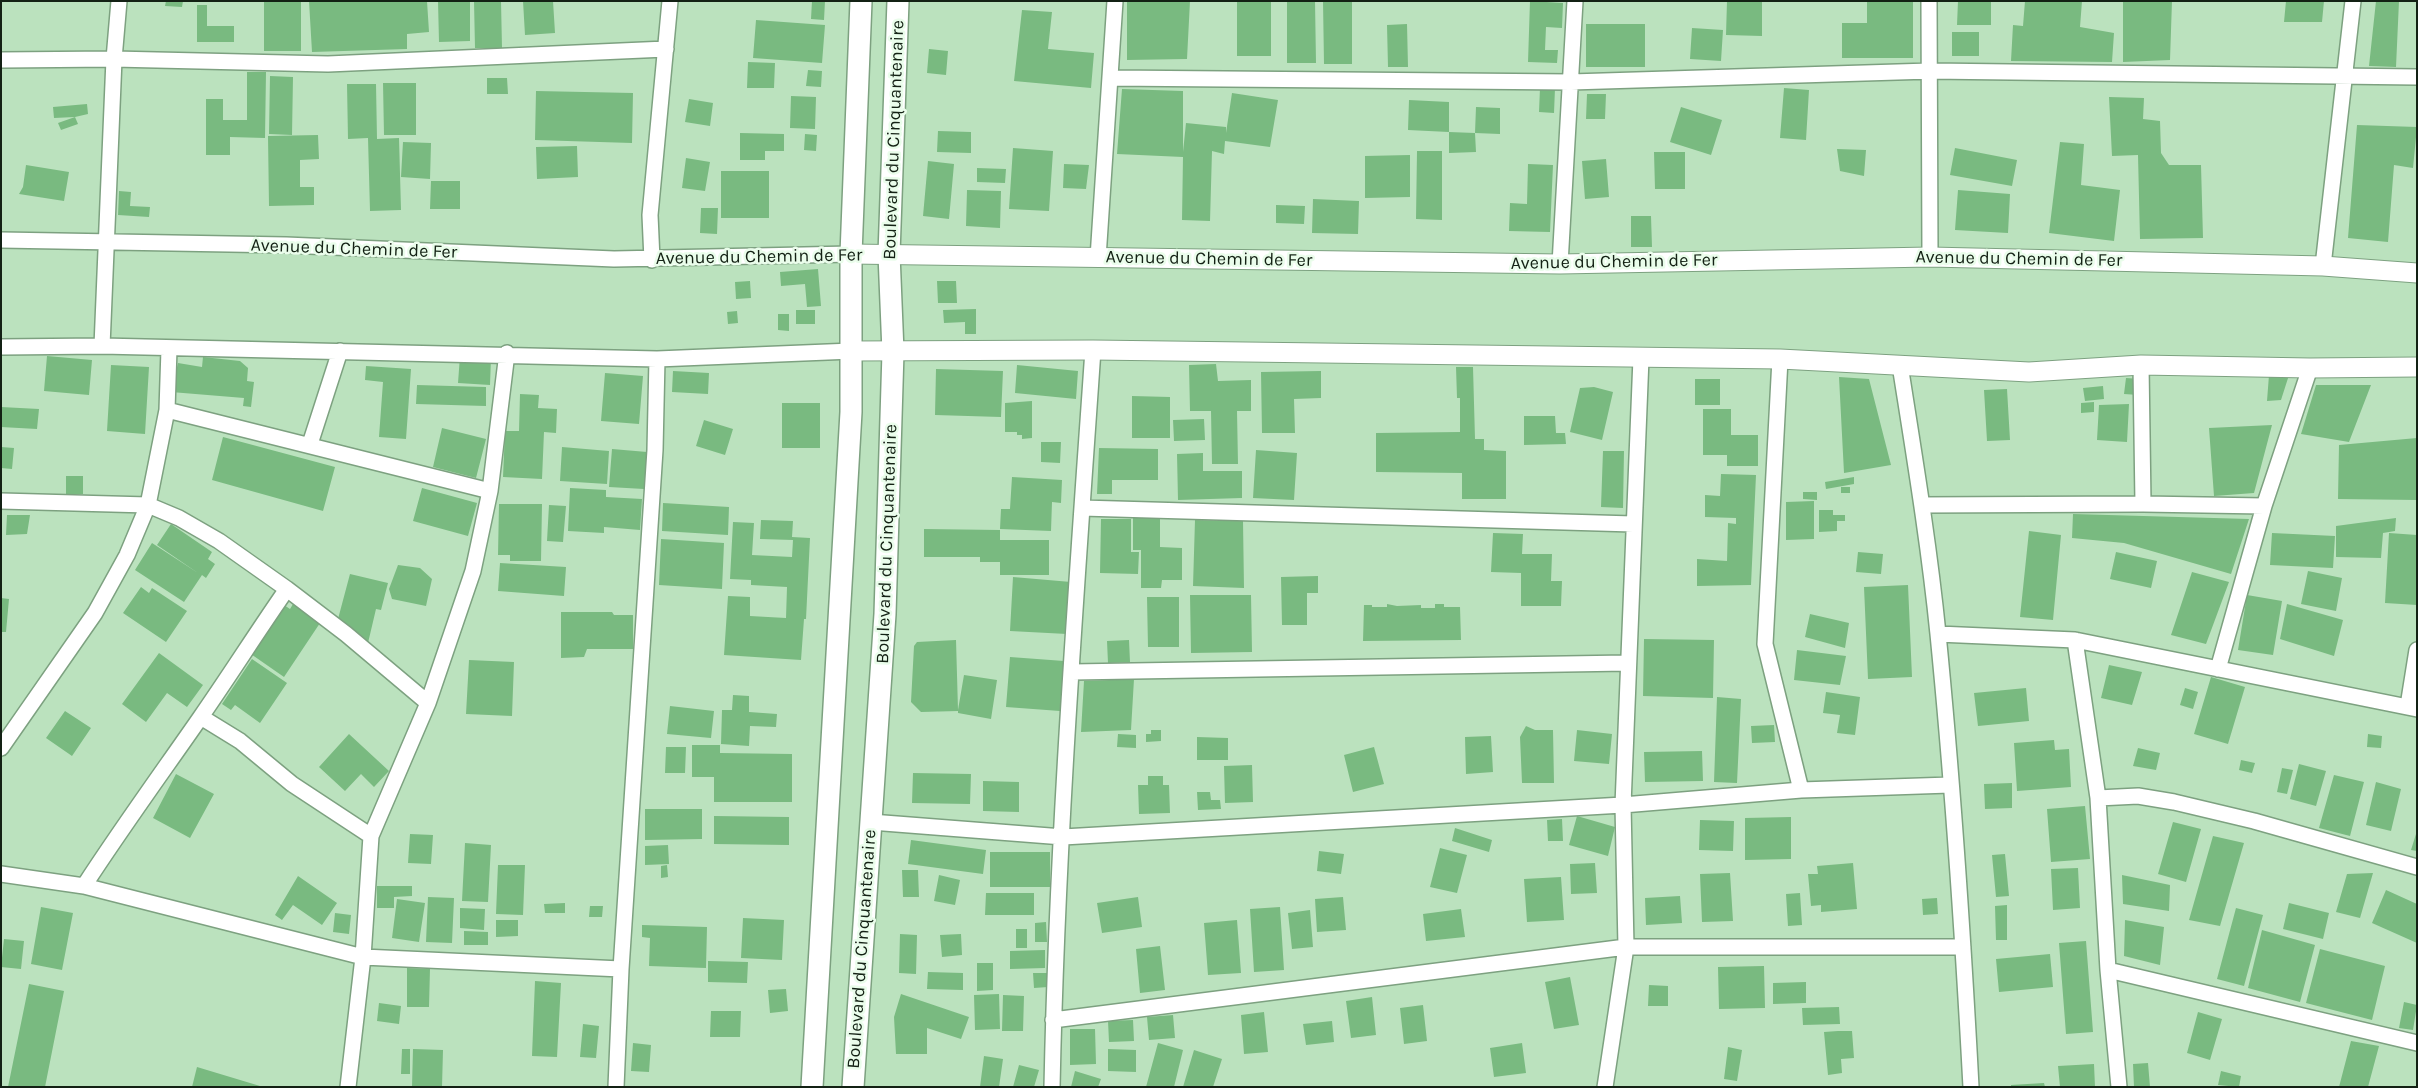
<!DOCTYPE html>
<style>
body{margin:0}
#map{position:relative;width:2418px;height:1088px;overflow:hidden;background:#bbe2be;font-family:Karla,sans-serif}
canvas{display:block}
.frame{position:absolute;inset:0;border:2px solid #132114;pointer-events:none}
</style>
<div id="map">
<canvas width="2418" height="1088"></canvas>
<div class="frame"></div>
</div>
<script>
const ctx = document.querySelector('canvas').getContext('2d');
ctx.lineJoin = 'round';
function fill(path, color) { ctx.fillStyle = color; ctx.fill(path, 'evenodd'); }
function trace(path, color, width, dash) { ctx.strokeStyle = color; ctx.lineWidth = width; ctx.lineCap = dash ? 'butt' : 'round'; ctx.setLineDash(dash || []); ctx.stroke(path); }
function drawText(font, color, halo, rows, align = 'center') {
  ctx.font = font + ' Karla,sans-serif'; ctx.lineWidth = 5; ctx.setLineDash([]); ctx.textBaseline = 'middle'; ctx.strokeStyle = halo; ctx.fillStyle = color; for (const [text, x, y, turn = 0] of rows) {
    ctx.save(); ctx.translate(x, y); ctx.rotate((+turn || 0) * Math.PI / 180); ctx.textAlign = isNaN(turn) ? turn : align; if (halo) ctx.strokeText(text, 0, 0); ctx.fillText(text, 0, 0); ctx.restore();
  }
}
fill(new Path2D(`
 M166,1H183L182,7L165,6Z
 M264,1H301V51H264Z
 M309,1H427L429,32L407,34V49L312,52Z
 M438,1H470V41L439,42Z
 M474,1H501L502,48H475Z
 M523,1H553L555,33L525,35Z
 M812,1H825L824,20L811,19Z
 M1127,1H1190L1187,59L1127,60Z
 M1237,1H1271V56H1237Z
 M1287,1H1315L1316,63H1287Z
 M1323,1H1352V64H1324Z
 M1530,1L1563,3L1562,28L1546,27L1545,50H1558L1557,63L1528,62Z
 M1727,1H1762V36L1726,35Z
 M1867,1H1913V58H1842V23H1867Z
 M1958,1H1991V25H1957Z
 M2025,1H2082L2080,27L2114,33L2112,62L2011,61L2013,25L2023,26Z
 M2123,1H2172L2170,60L2123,62Z
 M2286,1H2324L2322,22H2284Z
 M2376,1H2399L2396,67L2369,66Z
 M197,5H207V26H234V42H197Z
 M1022,10L1052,12L1048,49L1094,53L1091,88L1014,81Z
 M756,20L825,25L822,63L753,58Z
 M1407,24L1408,67H1388L1387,25Z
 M1586,24H1645V67H1586Z
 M1692,28L1723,30L1721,61L1690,59Z
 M1952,32H1979V56H1952Z
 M929,49L948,51L946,75L927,73Z
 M748,62L775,63L774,88H747Z
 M808,70L822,71L821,87L806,86Z
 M247,72H266L265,138L230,137V155H206V99H223V120H247Z
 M270,76L293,77L292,135L269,134Z
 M487,78H507L508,94H487Z
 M383,83H416V135H384Z
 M347,84H376L377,139L399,138L401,210L370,211L368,138L348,139Z
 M1540,88H1555L1554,113L1539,112Z
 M1784,88L1809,90L1806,140L1780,138Z
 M1122,89L1183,91V152L1186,123L1226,127V133L1232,93L1278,100L1270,147L1225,141L1224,154L1212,151L1210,221L1182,220L1183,157L1117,154Z
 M536,91L633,93L632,143L535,140Z
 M1587,94H1606L1605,119H1586Z
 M791,96L816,97L815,129L790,128Z
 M2109,97L2144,98L2143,119L2160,121L2161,153L2169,165H2201L2203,238L2140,239L2138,155L2112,156Z
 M689,99L713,103L710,126L685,122Z
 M1409,100L1449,102V132L1475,133L1476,152L1449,153V132L1408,130Z
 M87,104L88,114L75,117L54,118L53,107Z
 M1476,107L1500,108V134L1475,133Z
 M1681,107L1722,120L1711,155L1670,142Z
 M75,117L78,124L61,130L58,123Z
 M2357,125L2417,127L2413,168L2394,165L2388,242L2348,238Z
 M938,131L971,132V153L937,152Z
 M740,133L784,134V151H765V160H740Z
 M805,134L817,135L816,151L804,150Z
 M318,135L319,159L300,160V187H314V205L269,206L268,136Z
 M403,142L431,143L430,179L401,177Z
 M2060,142L2084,144L2081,185L2120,190L2114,241L2049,233Z
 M577,146L578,177L537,179L536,147Z
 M1013,148L1053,151L1049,211L1009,209Z
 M1955,148L2017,160L2012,186L1950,175Z
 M1837,149L1866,150L1864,176L1840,171Z
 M1417,151H1442V220L1416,219Z
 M1654,152H1685V189H1655Z
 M1410,155V197L1365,198V156Z
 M686,158L710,162L705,191L682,188Z
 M1606,159L1609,197L1585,199L1582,161Z
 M928,161L954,164L949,219L923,216Z
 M1064,164L1089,165L1086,189L1063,188Z
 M1528,164L1553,165L1550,232L1509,231L1510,203L1527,204Z
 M26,165L69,172L64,201L19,194L23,187Z
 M977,168L1006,169L1005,183L977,182Z
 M721,171H769V218H721Z
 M431,181H460V209H430Z
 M967,190L1001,191L1000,228L966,226Z
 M1958,190L2010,194L2008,233L1955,230Z
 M119,191L131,192L130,206L150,207L149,217L118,215Z
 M1313,199L1359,201L1358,234L1312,233Z
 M1276,205L1305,206L1304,224L1276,223Z
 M701,208H718L717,234L700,233Z
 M1631,216H1651L1652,247H1631Z
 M818,269L821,306L807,307L805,284L781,286L780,272Z
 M750,281L751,298L736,299L735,282Z
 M937,281H956L957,303H938Z
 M976,309V334H965V322L944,323L943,310Z
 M796,310H815V324H796Z
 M737,311L738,323L728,324L727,312Z
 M778,314H789V331L778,330Z
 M47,356L92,360L89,395L44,391Z
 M460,356L491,358L490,385L458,383Z
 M203,357L240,361L248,368L247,381L254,382L251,407L243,406L244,398L171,392L178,363L202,367Z
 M1216,364L1218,381L1251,380V411H1237L1238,464H1212L1211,411H1190L1189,365Z
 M111,365L149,367L145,434L107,431Z
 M1017,365L1078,371L1076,399L1015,393Z
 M366,366L411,369L406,439L379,437L383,382L365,380Z
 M1456,367H1473L1475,439H1484V450L1506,451V499H1462V473L1376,472V433L1460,432V398H1457Z
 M936,369L1003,371L1001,417L935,415Z
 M673,371L709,373L708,394L672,392Z
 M1321,371V398L1294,399L1295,433H1262L1261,372Z
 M605,373L643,376L639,424L601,421Z
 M2269,375H2289L2281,400L2267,401Z
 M1839,377L1869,379L1891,465L1844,473Z
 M2126,378L2141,379L2139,395L2124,394Z
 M1695,379H1720V405H1695Z
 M417,385L486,387V406L416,404Z
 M2316,385H2371L2349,442L2301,434Z
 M2103,386L2104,399L2085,401L2083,388Z
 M1594,387L1613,392L1602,440L1570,432L1580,388Z
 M2007,389L2010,440L1987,441L1984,390Z
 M520,394L539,395L538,408L557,409L556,433L544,432L542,479L503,477L505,431H519Z
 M1132,396L1170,397V438H1132Z
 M1032,401V438L1022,439V435H1017V432H1005V403Z
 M2094,402V412L2081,413V403Z
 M782,403H820V448H782Z
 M2129,404L2127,442L2097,440L2099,405Z
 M1,407L39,409L37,429L1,427Z
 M1703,409H1731V435H1758V466H1727V455H1703Z
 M1524,416H1555L1556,433H1565L1566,444L1524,445Z
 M1204,419L1205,440L1174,441L1173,420Z
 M704,420L733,429L725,455L696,446Z
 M2272,425L2254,493L2214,496L2209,428Z
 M442,428L486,439L476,478L433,467Z
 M223,437L335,467L323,511L212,480Z
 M2417,438V500L2338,499L2339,445Z
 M1041,442H1061L1060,463L1041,462Z
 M1,447L14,448L12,469L1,468Z
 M562,447L609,451L607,484L560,481Z
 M1099,448L1158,449V480H1112V494H1097Z
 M612,449L647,452L644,489L609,487Z
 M1256,450L1297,453L1294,500L1253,498Z
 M1603,451H1624L1623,508L1601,507Z
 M1203,453V471H1242V498L1178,500L1177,454Z
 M1721,474L1756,475L1751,585L1697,586V559L1727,561L1728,523L1736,524V518L1705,517V495L1720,496Z
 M66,476H83V494H66Z
 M1012,477L1062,480L1061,503L1052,502L1051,531L1000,529L1001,509H1010Z
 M1854,477V484L1826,489L1825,482Z
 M1841,487H1850V493H1841Z
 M422,488L477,503L468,536L413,521Z
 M570,488L606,490V497L642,499L640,530L604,527V533L568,531Z
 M1803,492H1817V500L1803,499Z
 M1814,501V539L1786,540V502Z
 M663,503L729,507L728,535L662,531Z
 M499,504H542L541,561H510V555H498Z
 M549,505L566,506L563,542L547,541Z
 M1819,510H1833V515H1845V521H1837V531L1819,532Z
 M2073,514L2249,519L2231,574L2124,543L2072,538Z
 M7,515H30L27,534L6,535Z
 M1133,515H1160V547L1182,548V580H1162L1161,588H1141V550H1133Z
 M2396,518L2395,531L2383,533L2381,558L2336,557V526Z
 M1101,519H1131V552H1139L1138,574L1100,573Z
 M761,520L793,521L792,537L810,538L806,619H804L801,660L724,655L728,596L750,597V616L786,618L787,587L751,585V580L730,579L733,522L754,523L752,555L792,557L793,540L760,539Z
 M1195,520L1243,521L1244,588L1193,586Z
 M171,524L212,552L208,559L215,564L206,578L202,575L184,602L135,570L152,543L198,573L157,545Z
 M924,529L1000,530V540H1049V575H1000V562H980V557H924Z
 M2029,531L2061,535L2053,620L2020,617Z
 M1493,533L1523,534L1522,554H1552L1551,581H1562L1561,606H1521V573L1491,572Z
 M2272,533L2335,536L2333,568L2270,565Z
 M2389,533L2417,535V605L2385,603Z
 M661,539L724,543L722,589L659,585Z
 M1858,552L1883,554L1881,574L1856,572Z
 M2116,552L2157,561L2151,588L2110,579Z
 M500,563L566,567L564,596L498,591Z
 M398,565L420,568L432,579L426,606L392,599L389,589Z
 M2308,571L2342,578L2336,611L2301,604Z
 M2192,572L2229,582L2206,644L2171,635Z
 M350,574L388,583L381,610L376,609L368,643L338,619Z
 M1318,576V593H1307V625H1282L1281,577Z
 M1013,577L1071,582L1067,634L1010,631Z
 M1908,585L1912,677L1868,679L1864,587Z
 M141,587L149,593L152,588L187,611L166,642L123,613Z
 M1190,595H1251L1252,652L1191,653Z
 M2247,595L2282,601L2273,655L2238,650Z
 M1147,597H1179V647H1148Z
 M1,598L9,599L6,632H1Z
 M281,603L290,609L293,604L320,623L284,677L248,652Z
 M1387,604L1397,606L1421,605V608H1435V604H1444V607H1460L1461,640L1363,641L1364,605H1372V607H1387Z
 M2287,604L2343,620L2334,656L2280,639Z
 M561,612H612L614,615H633V649H587L584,657L561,658Z
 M1810,614L1849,623L1845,648L1805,637Z
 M1644,639L1714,640L1713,698L1643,696Z
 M956,640L958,710L964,675L997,680L991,719L958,713V711L921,712L911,702L914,646L917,642Z
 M1129,640L1130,662L1108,663L1107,641Z
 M1797,650L1846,656L1840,685L1794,680Z
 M159,653L203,685L187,707L167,693L146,722L122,704Z
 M1010,657L1064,661L1060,711L1006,707Z
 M252,659L287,683L260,723L235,705L231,710L222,704Z
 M469,660L514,662L512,716L466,714Z
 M2109,665L2142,672L2132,705L2101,698Z
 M2211,677L2245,687L2228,744L2194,734Z
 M1134,679L1131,730L1081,732L1084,681Z
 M2026,688L2029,721L1978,726L1974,693Z
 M2185,688L2198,692L2193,709L2180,705Z
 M1826,692L1860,697L1855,735L1837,733L1840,715L1823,713Z
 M733,695L749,696V712L777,714L776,727L750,726L749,746L721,744L722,710H732Z
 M1717,697L1741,699L1737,783L1714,782Z
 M670,706L714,711L711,738L667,734Z
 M65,711L91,728L72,756L46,738Z
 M1774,725L1775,742L1752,743L1751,726Z
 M1526,726L1535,730H1553L1554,783H1522L1520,737Z
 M1151,730H1161V741L1146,742V734H1151Z
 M1577,730L1612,734L1609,764L1574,761Z
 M349,734L389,771L374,787L361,774L345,791L319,767Z
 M1118,734L1136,735V748L1117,747Z
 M2368,734L2382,736L2381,748L2367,747Z
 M1491,736L1493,772L1466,774L1465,737Z
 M1197,737L1228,738V760H1197Z
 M2054,740L2055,750L2069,749L2071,787L2017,791L2014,743Z
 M692,745H720V753L792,754V802H714V777H692Z
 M666,747H686L685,773H665Z
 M1374,747L1384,784L1353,792L1344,755Z
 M2138,748L2160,753L2156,770L2133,766Z
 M1702,751L1703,781L1645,782L1644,752Z
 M2241,760L2255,763L2252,773L2239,770Z
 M2299,764L2326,771L2316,806L2290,799Z
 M1252,765L1253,802L1225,803L1224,766Z
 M2282,768L2293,770L2287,794L2277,792Z
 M913,773L971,774L970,804L912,803Z
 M176,774L214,794L190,838L153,818Z
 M2334,775L2364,782L2350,836L2319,828Z
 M1148,776H1163V785H1169L1170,813L1139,814L1138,785H1148Z
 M983,781L1019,782V812L983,811Z
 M2376,782L2401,789L2391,831L2366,825Z
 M2012,783V808L1985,809L1984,784Z
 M1197,792H1210L1211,800H1220L1221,809L1198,810Z
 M2085,806L2090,859L2051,862L2047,809Z
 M645,809H702V839L645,840Z
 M714,816L789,817V845L714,844Z
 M1577,816L1615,827L1608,856L1569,845Z
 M1791,817V859L1745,860V818Z
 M1562,819L1563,841H1548L1547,820Z
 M1700,820L1734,821L1733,851L1699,850Z
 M2173,822L2201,829L2186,882L2158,874Z
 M1455,828L1492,840L1489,852L1452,841Z
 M410,834L433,835L431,864L408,863Z
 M2416,834H2417V851L2411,850Z
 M2213,836L2244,843L2220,926L2189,920Z
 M911,840L986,850L983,874L908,864Z
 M465,843L491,845L488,902L462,901Z
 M668,845L669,864L645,865V846Z
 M1440,848L1467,855L1457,893L1430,887Z
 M1319,851L1344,854L1341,874L1317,871Z
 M990,852H1050V887H990Z
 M2005,854L2009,896L1996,897L1992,855Z
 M1595,863L1597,893L1571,894L1570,864Z
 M1853,863L1857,909L1821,912V905L1811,906L1808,874H1818L1817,866Z
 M498,865H525L523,915L496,914Z
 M667,865L668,877L661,878V866Z
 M2078,868L2080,908L2053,910L2051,869Z
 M902,870H918L919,897H903Z
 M1730,873L1733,921L1702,922L1700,874Z
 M2373,873L2360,918L2336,912L2347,874Z
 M939,875L960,880L955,905L934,901Z
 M2122,875L2170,885L2169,911L2123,904Z
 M298,876L337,903L322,925L293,905L282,920L275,915Z
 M1561,877L1564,920L1527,922L1524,879Z
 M377,886H412V896L394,897V908H377Z
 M2386,890L2417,904V943L2372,923Z
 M986,893H1034V915H985Z
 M1800,893L1802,925L1788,926L1786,894Z
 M1680,896L1682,923L1646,925L1645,898Z
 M428,897L454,898L452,943L426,942Z
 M1138,897L1142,927L1102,933L1097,903Z
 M1343,897L1346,930L1317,932L1315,899Z
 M1937,898L1938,914L1923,915L1922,899Z
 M397,899L425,903L419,942L392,938Z
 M565,903V913H545L544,904Z
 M2289,903L2329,913L2323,939L2283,929Z
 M2007,905V940H1996L1995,906Z
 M590,906H603L602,917H589Z
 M41,907L73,913L62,970L31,964Z
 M1280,907L1284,970L1254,972L1250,909Z
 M460,908L485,909L484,930L460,928Z
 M2236,908L2263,915L2244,986L2217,979Z
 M1461,909L1465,937L1426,941L1423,914Z
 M1310,910L1313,947L1292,949L1288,913Z
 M335,913L351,915L349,934L333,932Z
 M743,918L784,920L782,960L741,958Z
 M496,920H518V936L496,937Z
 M1237,920L1241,973L1208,975L1204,923Z
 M2125,920L2164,927L2160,965L2124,956Z
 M1046,922L1047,942H1035V923Z
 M642,925L707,927L706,968L649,966L650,938L642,937Z
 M1016,929H1027V948H1016Z
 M2262,930L2315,945L2300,1002L2248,988Z
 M464,931L488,932V945H464Z
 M900,934L917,935L916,974L899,973Z
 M961,934L962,955L942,957L940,935Z
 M4,939L24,941L21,969L1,967Z
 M2086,941L2093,1032L2066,1034L2059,943Z
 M1160,946L1165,990L1140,993L1136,949Z
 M2320,949L2385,966L2372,1020L2306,1003Z
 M1045,950V968L1010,969V951Z
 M2050,954L2053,987L1999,992L1996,959Z
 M708,961L748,962L747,983L708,982Z
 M977,963H993V990L977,991Z
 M1764,966L1765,1008L1719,1009L1718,967Z
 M407,968L430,969L429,1007H407Z
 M928,972L963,973V990L927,989Z
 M1033,973H1047L1048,987L1034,988Z
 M1570,977L1579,1025L1554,1029L1545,982Z
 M535,981L561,983L557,1057L532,1056Z
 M1806,982V1003L1773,1004V983Z
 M29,984L64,991L45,1087H8Z
 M1649,985L1668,986V1006H1648Z
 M786,989L788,1011L770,1013L768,990Z
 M901,994L969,1017L961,1039L927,1028V1054H896L894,1017Z
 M999,994L1000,1029L975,1030L974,995Z
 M1003,995L1024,996L1023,1031H1002Z
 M1372,997L1376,1035L1351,1038L1346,1001Z
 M2404,1002L2417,1005L2413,1030L2399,1028Z
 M379,1003L401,1006L399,1024L377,1021Z
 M1423,1005L1427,1041L1404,1044L1400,1008Z
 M1839,1007L1840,1024L1803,1025L1802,1008Z
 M711,1011H741L740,1037H710Z
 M1264,1012L1268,1052L1244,1054L1241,1015Z
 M2198,1012L2222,1019L2210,1060L2187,1053Z
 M1173,1015L1175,1038L1149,1040L1147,1017Z
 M1133,1020L1134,1041L1109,1042L1108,1021Z
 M1332,1021L1334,1042L1306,1045L1303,1024Z
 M583,1024L599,1026L596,1058L580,1057Z
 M1070,1029H1095L1096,1064L1070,1065Z
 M1838,1031H1852L1854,1058L1841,1059L1842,1073L1828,1075L1824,1032Z
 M2351,1041L2379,1046L2368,1087H2339Z
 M633,1043L651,1045L649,1072L631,1071Z
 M1158,1043L1183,1050L1174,1087H1146Z
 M1522,1043L1526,1073L1494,1077L1490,1048Z
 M1728,1047L1742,1050L1737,1081L1724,1079Z
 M402,1049H410V1074H401Z
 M413,1049L443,1050L442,1087H412Z
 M1108,1049L1136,1050V1072L1108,1071Z
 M1194,1050L1222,1059L1213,1087H1183Z
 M984,1056L1003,1059L999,1087H980Z
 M2148,1063L2150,1087H2134L2133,1064Z
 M2094,1064L2095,1087H2060L2058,1066Z
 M1019,1065L1039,1070L1034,1087H1013Z
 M197,1067L260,1086V1087H192Z
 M1075,1071L1101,1079L1098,1087H1071Z
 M2221,1071L2241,1076L2239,1087L2218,1085Z
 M2044,1083L2045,1087H2011V1085Z`), '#79ba80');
const minor = new Path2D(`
 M1929,1L1930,257
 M1,60L114,59L328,64L666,49
 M1110,78L1571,82L1930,71L2417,77
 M1,240L286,245L614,259L851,254
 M1098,258L1115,1
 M652,260L650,215L670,1
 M1560,264L1575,1
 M2323,266L2353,1
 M102,346L114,59L119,1
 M1,347L102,346L657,359L852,351
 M1780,359L1765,644L1801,790
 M1900,365C1914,454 1929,544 1938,634C1953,785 1963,936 1971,1087
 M2141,365L2143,504
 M167,410L490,491
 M310,444L340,351
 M1,501L148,505L179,518L219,541L287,589L346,634L428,703
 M1922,505L2143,504L2264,506
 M1082,508L1633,524
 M1938,634L2075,640L2417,709
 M2075,640L2098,798L2108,970L2119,1087
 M2218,669L2264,506L2310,368
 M1072,672L1627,663
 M2408,706L2417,650
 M201,717L240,741L292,784L371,836
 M1,748L95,613L127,555L148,505L167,410L169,349
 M2098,798L2138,796L2174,802L2254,821L2417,867
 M871,822L1063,837L1623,805L1801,790L1950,785
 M1,874L84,886L363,957L621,969
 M84,886C121,829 161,774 200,718C230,675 257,632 287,589
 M2108,970L2417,1043
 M1053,1020L1626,947H1963
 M348,1087L363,957L371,836L428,703L473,571L490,491L507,353
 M616,1087L621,969L655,450L657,359
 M1052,1087C1057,841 1076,595 1093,350
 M1605,1087L1626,947L1623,805L1641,358`);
const tertiary = new Path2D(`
 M851,254L1560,264L1930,257L2323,266L2417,273
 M852,351L1093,350L1780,359L2029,372L2141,365L2310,368L2417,367`);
const secondary = new Path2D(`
 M812,1087L851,412V254L861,1
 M853,1087L885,614L893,352L889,254L898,1`);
trace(minor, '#7da180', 18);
trace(tertiary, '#7da180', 21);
trace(secondary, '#7da180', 24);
trace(minor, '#fff', 15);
trace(tertiary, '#fff', 19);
trace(secondary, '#fff', 21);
drawText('18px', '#132114', '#eafdeb', [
 ["Boulevard du Cinquantenaire",894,140,-88],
 ["Avenue du Chemin de Fer",354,249,2],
 ["Avenue du Chemin de Fer",759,257,-1],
 ["Avenue du Chemin de Fer",1209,259,1],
 ["Avenue du Chemin de Fer",2019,259,1],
 ["Avenue du Chemin de Fer",1614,262,-1],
 ["Boulevard du Cinquantenaire",887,544,-88],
 ["Boulevard du Cinquantenaire",862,949,-86]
]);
</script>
